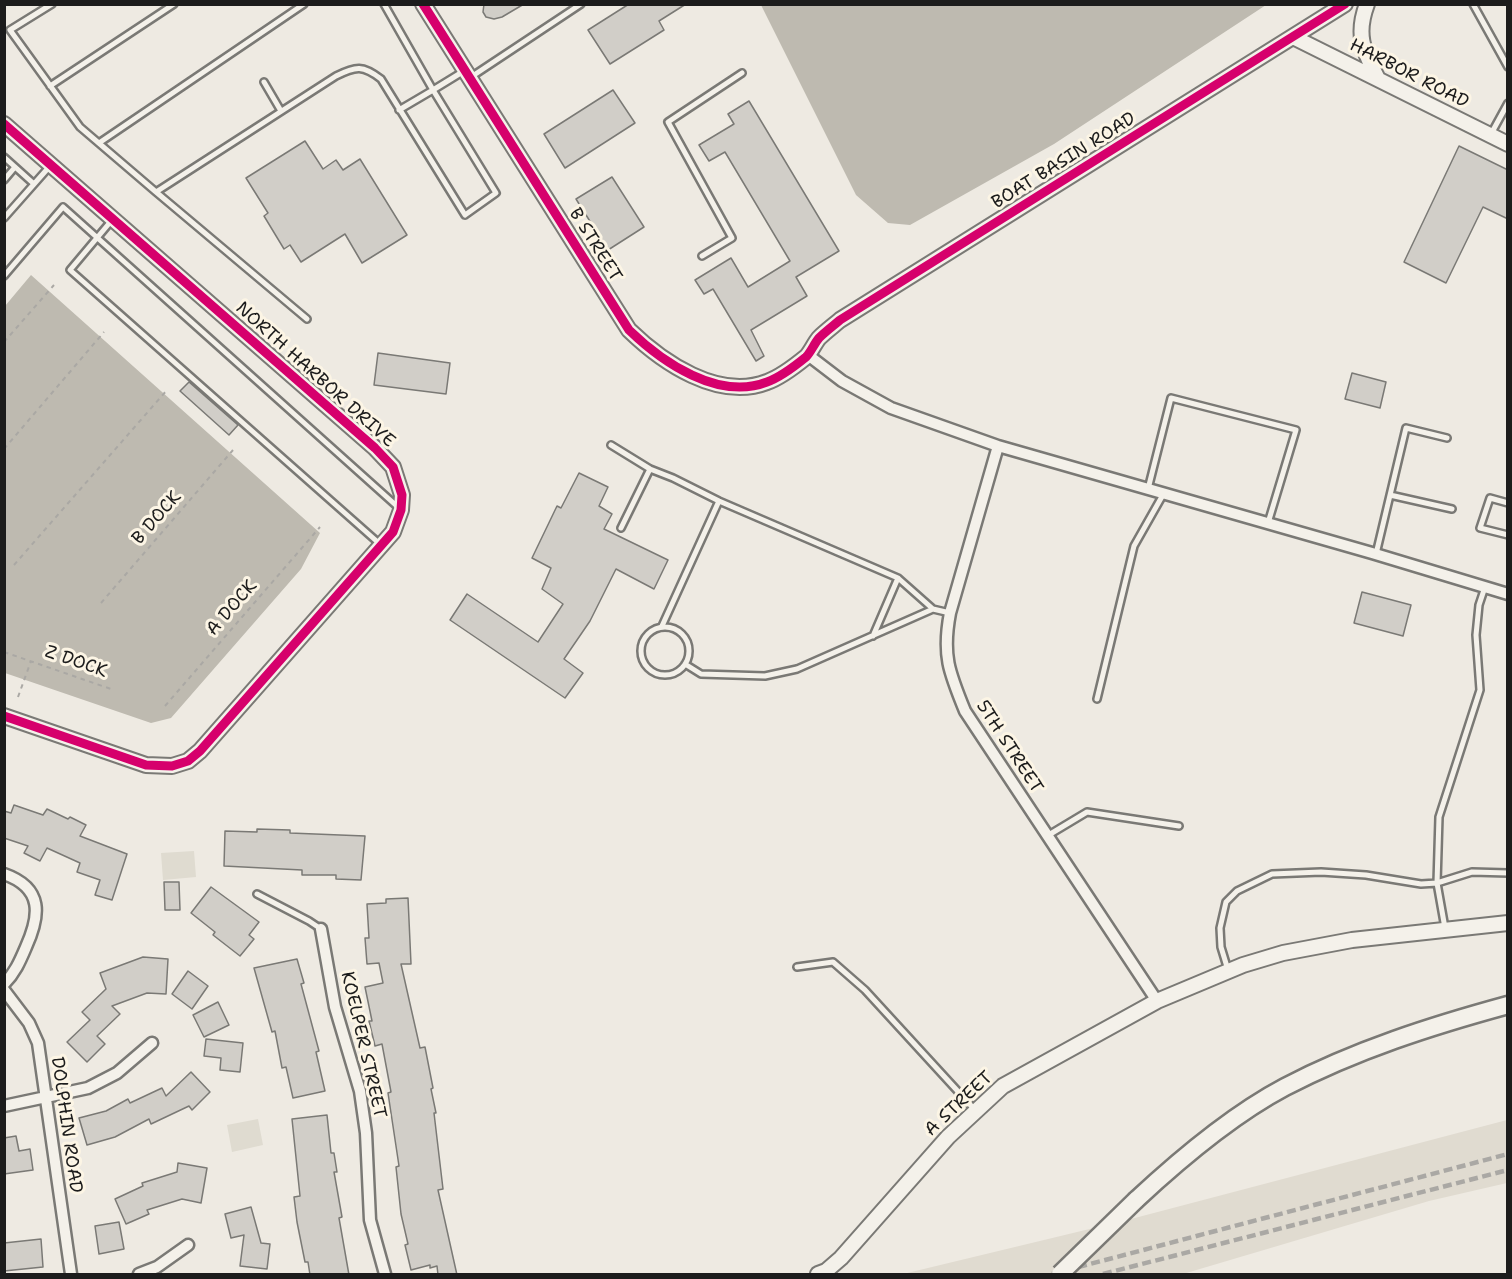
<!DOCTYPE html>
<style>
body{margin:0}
#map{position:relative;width:1512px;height:1279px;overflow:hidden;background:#eeeae2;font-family:"Shantell Sans",sans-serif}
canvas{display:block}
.frame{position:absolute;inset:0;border:6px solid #1c1c1c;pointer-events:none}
</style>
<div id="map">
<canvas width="1512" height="1279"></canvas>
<div class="frame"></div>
</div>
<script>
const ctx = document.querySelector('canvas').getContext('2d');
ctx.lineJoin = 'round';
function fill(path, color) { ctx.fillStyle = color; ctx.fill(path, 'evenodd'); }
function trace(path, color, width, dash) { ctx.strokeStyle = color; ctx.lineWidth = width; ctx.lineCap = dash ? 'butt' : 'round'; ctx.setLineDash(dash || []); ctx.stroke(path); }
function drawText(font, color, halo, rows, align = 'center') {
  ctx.font = font + ' "Shantell Sans",sans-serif'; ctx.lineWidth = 6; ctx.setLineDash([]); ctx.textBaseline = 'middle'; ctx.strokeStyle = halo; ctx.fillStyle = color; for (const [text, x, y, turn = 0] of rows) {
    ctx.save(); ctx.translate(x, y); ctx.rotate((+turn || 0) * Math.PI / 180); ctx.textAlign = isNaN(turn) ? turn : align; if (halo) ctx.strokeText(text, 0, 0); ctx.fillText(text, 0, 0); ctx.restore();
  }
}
fill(new Path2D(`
 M1507,1120V1183L1429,1201L1183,1274H903L1131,1219Z`), '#e0dbd0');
fill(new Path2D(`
 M194,851L196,877L163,880L161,853Z
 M258,1119L263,1145L232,1152L227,1125Z`), '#dfdbd0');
fill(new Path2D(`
 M761,5H1266L1054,144L910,225L888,223L856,195Z
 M31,275L320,533L301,569L171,718L151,723L5,673V306Z`), '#bebab0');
const building = new Path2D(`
 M484,4H524L502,17L494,19L486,17L483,12Z
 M629,4H686L659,21L664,30L610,64L588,30Z
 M613,90L635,123L565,168L544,134Z
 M749,101L839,251L796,277L807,296L751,330L764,356L756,361L713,289L704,294L695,280L731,258L748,287L790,261L725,152L709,161L699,145L734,124L728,114Z
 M305,141L323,169L336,160L343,170L360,159L407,235L362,263L345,234L301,262L290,245L284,249L264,216L268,213L246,178Z
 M1459,146L1508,170V219L1483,207L1446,283L1404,262Z
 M612,177L644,227L608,250L576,199Z
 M378,353L450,363L446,394L374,385Z
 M1352,373L1386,382L1380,408L1345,399Z
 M189,382L238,425L229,435L180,391Z
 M579,473L608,487L599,506L612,514L604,529L668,560L654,589L616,569L590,621L564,659L583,673L565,698L450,620L467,594L538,642L563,604L542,589L551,568L532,558L557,506L561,508Z
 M1362,592L1411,605L1403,636L1354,623Z
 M14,805L43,815L47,809L68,819L70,817L86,825L80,836L127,854L112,900L95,895L100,880L77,872L80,863L47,848L40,861L24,853L28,846L4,838V811L11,813Z
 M257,829L290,830V833L365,836L361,880L336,879V875H302V870L224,866L225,831L257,832Z
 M164,882H179L180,910H165Z
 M211,887L259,922L249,935L254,939L240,956L213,935L215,932L191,913Z
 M408,898L411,964H401L420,1048L425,1047L433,1088L431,1089L436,1113H434L443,1189L438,1190L457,1275H438L437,1266L430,1268V1265L411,1270L405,1245L408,1244L401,1214L396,1167L399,1166L388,1093L391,1092L382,1044L375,1046L369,1021H372L365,987L383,983L379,963L367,964L365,938H369L367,904L386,903V899Z
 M143,957L168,959L166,994L147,993L112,1006L120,1014L97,1036L105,1044L87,1062L67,1042L90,1020L82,1012L106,989L100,973Z
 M297,959L304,983L301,984L319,1051L316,1052L325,1091L293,1098L286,1067L282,1068L275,1031L272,1032L254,968Z
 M188,971L208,986L192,1009L172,994Z
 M218,1002L229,1025L204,1037L193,1015Z
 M206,1039L243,1043L240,1072L220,1070L221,1058L204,1056Z
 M191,1072L210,1092L192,1110L189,1106L151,1124L149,1119L115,1137L87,1145L79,1118L106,1111L128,1099L130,1103L162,1088L166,1096Z
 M327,1115L331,1153H334L337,1172H334L342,1217L339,1218L349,1275H310L308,1262H305L297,1222L294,1197L300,1196L292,1119Z
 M16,1136L19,1151L30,1149L33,1170L4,1174V1138Z
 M178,1163L207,1168L201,1203L182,1199L147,1210L149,1214L126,1224L115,1199L143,1186L142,1183L177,1172Z
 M251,1207L261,1243L270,1244L267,1269L240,1266L244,1235L231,1238L225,1214Z
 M119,1222L124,1249L99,1254L95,1226Z
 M41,1239L43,1267L4,1271V1243Z`);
fill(building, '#d1cec8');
trace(building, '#7a7975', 1.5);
const service = new Path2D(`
 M52,4L10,30L80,127L156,192L336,76C356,66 363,65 381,79L465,215L496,193L433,90L464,71
 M384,4L433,90L399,110
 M1473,4L1508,67
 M471,77L581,4
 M264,82L281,111
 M50,86L174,4
 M1491,134L1508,103
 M99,143L304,4
 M4,157L34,184
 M4,180L15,167
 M156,192L307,319
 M4,218L50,166
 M112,220L70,270L381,545
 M702,256L732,238L668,122L742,73
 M4,276L63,207L399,508
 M611,445L650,469L673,478L719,501L898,578L933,609L950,613
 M1148,489L1171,398L1296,430L1268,523
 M1390,495L1452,509
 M1508,503L1490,498L1480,528L1508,535
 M621,528L650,469
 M1376,554L1406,428L1447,438
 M1485,587L1479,605L1476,635L1480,690L1439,817L1437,883L1472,872L1508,873
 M662,626L719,501
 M641 651a24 24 0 1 1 48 0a24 24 0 1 1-48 0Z
 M873,636L898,578
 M685,664L701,674L765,676L797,669L933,609
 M1097,699L1134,546L1164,493
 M1047,836L1087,812L1179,826
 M257,894L309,921L321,929
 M797,967L833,962L865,990L975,1110
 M1228,970L1221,947L1220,928L1226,902L1237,891L1272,874L1321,872L1366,875L1421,884L1437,883L1445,928`);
const minor = new Path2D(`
 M808,355L842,381L891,408L998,446L1372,553L1508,594
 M998,446L950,613C942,655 949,672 965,711L1157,1001
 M4,874C44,888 40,916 26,947C20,961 15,973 4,984
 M321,929L335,1007L360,1091L366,1133L370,1220L385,1274
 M4,990L29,1023L38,1043L71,1274
 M4,1106L88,1088L117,1073L152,1043
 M139,1274L157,1267L188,1245`);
const tertiary = new Path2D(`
 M423,4L629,330C662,362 718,401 767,382C781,377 795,366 806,357C811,352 814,344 819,338C825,332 833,326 840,320L1345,4
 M1367,4C1355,36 1364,51 1378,79
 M1293,37L1508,144
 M4,124L375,448L393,467L402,495L401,510L393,532L200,751L188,761L172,766L146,765L4,716
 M818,1274L826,1271L841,1258L948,1137L1003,1086L1157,1001L1243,965L1283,953L1352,940L1508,923`);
const secondary = new Path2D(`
 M1136,1200C1180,1159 1232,1115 1285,1087C1356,1050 1431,1026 1508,1005`);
trace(service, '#7a7975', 10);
trace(minor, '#7a7975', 15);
trace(tertiary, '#7a7975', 18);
trace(secondary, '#7a7975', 21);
trace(new Path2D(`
 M4,342L54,285
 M4,449L104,332
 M14,565L167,390
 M101,603L233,450
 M4,652L111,689
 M18,697L31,661
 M165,706L320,527`), '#aaa8a4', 2, [4.5, 4.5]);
trace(service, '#f4f1ea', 5);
trace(minor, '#f4f1ea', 10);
trace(tertiary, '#f4f1ea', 14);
trace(secondary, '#f4f1ea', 16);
trace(new Path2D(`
 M1052,1274L1508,1154
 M1103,1274L1508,1170`), '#aaa8a4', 4.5, [9, 4.5]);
const secondaryBridge = new Path2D(`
 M1060,1274L1136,1200`);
trace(secondaryBridge, '#7a7975', 21, []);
trace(secondaryBridge, '#f4f1ea', 16);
trace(new Path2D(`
 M423,4L629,330C662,362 718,401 767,382C781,377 795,366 806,357C811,352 814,344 819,338C825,332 833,326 840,320L1345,4
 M4,124L375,448L393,467L402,495L401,510L393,532L200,751L188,761L172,766L146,765L4,716`), '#d6006c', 9);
drawText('18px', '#1c1c1c', '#fcf5e5', [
 ["HARBOR ROAD",1409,74,27],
 ["BOAT BASIN ROAD",1064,161,-32],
 ["B STREET",595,245,58],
 ["NORTH HARBOR DRIVE",315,375,42],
 ["B DOCK",157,518,-49],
 ["A DOCK",232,608,-49],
 ["Z DOCK",76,662,19],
 ["5TH STREET",1009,747,57],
 ["KOELPER STREET",363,1045,77],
 ["A STREET",959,1104,-43],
 ["DOLPHIN ROAD",66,1125,82]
]);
</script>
